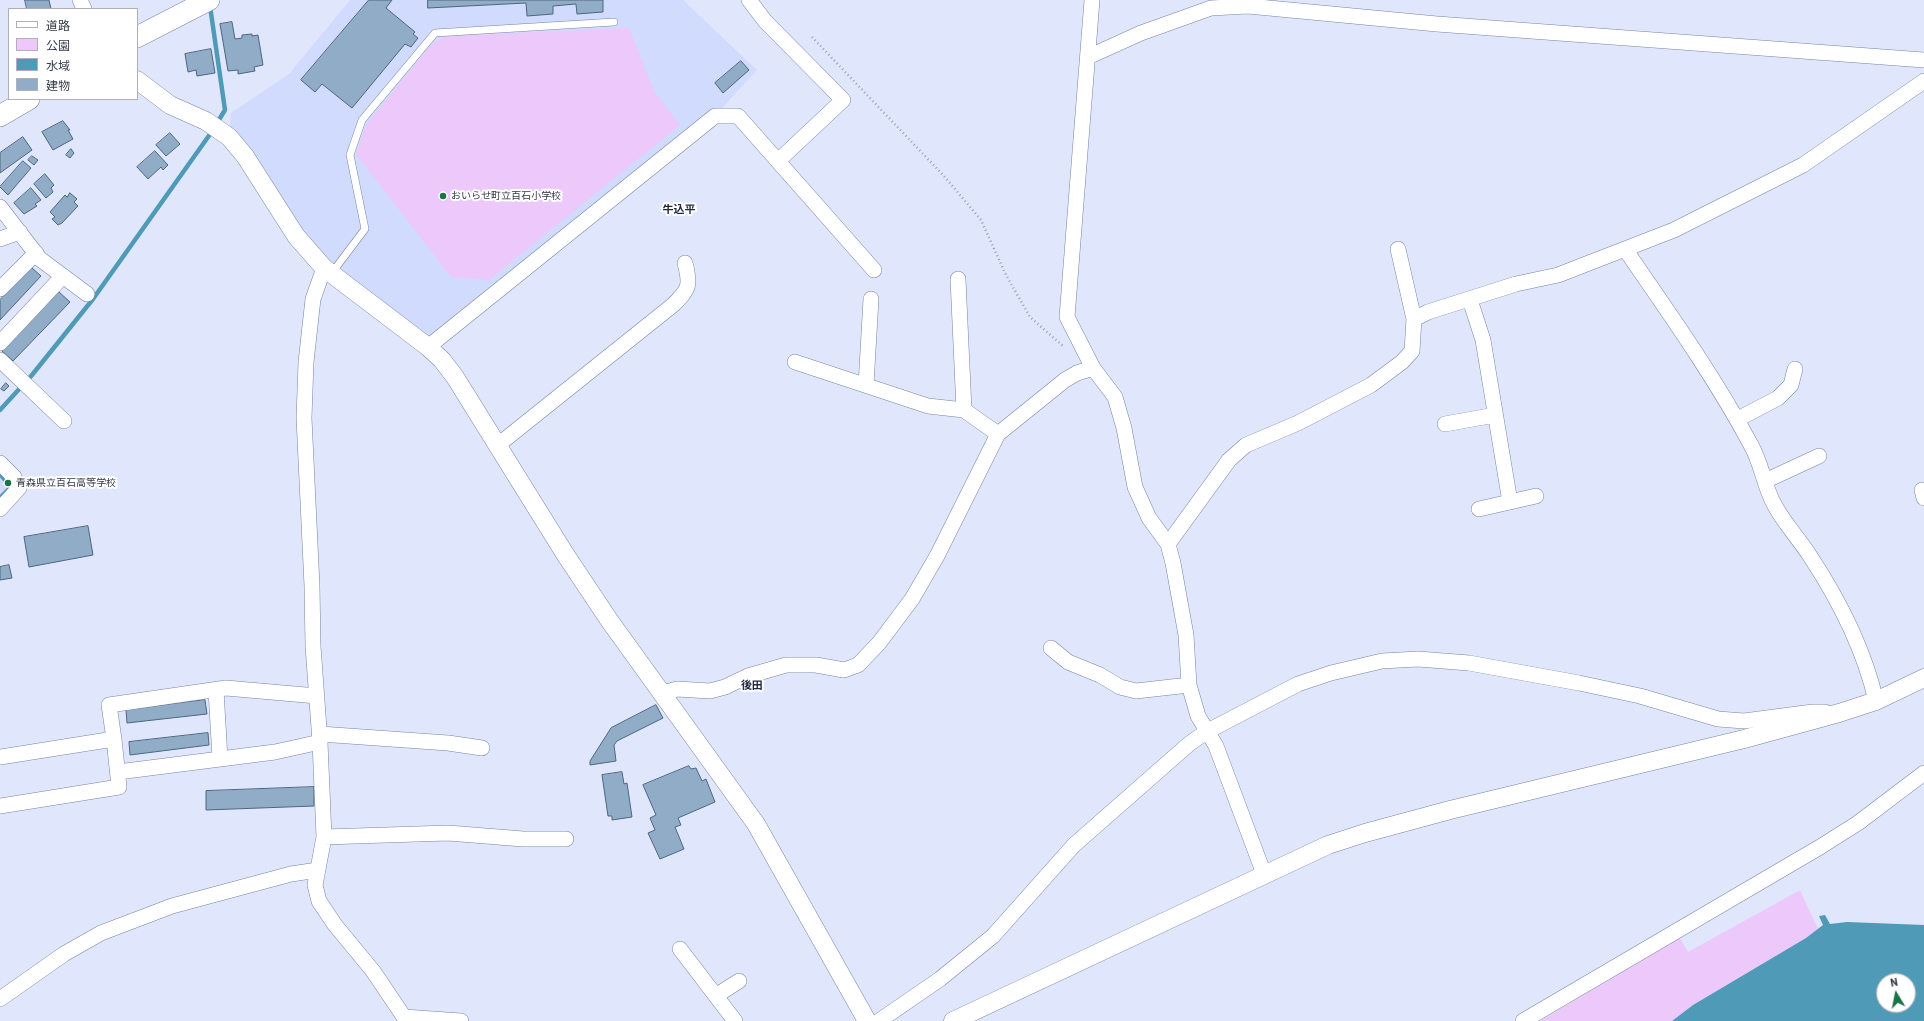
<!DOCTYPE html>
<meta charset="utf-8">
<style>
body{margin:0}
#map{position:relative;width:1924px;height:1021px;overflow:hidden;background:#e0e7fd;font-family:Barlow,"Noto Sans JP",sans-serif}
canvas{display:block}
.legend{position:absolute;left:8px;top:8px;width:130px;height:92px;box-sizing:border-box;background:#fff;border:1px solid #aeb0b6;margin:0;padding:5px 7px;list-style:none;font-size:12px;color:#353a48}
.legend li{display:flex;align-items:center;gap:8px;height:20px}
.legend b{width:20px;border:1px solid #aeb0b6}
.north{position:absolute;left:1876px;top:973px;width:40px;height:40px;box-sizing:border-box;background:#fff;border:1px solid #aeb0b6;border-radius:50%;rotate:350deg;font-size:11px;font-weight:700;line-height:16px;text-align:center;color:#353a48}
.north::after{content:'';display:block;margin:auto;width:14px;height:18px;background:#197448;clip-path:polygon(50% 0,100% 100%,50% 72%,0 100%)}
</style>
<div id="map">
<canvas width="1924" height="1021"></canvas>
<ul class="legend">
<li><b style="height:5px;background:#fff"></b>道路</li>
<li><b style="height:11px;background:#edc9fb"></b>公園</li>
<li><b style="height:11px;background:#4e9ab7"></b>水域</li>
<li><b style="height:11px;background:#90acc7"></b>建物</li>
</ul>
<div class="north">N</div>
</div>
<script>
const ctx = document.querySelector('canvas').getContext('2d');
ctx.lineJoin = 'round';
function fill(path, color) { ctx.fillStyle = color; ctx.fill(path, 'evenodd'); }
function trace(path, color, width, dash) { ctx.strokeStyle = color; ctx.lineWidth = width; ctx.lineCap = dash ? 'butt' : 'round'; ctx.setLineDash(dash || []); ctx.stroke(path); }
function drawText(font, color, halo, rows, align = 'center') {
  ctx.font = font + ' Barlow,"Noto Sans JP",sans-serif'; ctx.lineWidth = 4; ctx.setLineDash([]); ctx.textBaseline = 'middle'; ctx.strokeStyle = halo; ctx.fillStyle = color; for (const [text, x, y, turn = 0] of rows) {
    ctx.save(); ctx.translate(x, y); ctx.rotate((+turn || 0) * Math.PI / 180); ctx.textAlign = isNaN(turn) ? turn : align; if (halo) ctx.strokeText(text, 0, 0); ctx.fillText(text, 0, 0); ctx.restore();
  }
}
fill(new Path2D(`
 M350,0H683L757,70L715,116L428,347L324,268L229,137L231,113L289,74Z
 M0,463L19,488L0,509Z`), '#d0dbfd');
fill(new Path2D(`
 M629,28L654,91L680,125L489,280L451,277L356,154L366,125L430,46L446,36Z
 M1800,890L1818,929L1806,938L1693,1005L1672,1021H1540L1680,938L1688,952Z`), '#edc9fb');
fill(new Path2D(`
 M1825,915L1830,924L1847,922L1924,925V1021H1672L1693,1005L1806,938L1823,925L1819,916ZM1884,981H1908V1005H1884Z`), '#4e9ab7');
trace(new Path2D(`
 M210,6L225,110L217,123
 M0,410L32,375L93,299L213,130
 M0,474L11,487L0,498`), '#4e9ab7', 4.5);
const building = new Path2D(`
 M25,0H49L51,9H27Z
 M369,0H392L386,8L415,32L413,34L418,38L411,47L405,44L352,108L322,84L315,92L301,80Z
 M428,0H603V12L577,14L576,4L553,6V14L527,16L526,3L428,8Z
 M232,22L235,39L242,38V35L252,34V36L258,35L263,65L254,67L255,71L238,74V70L228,71L220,24Z
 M211,49L215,73L197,76L196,70L188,72L185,54Z
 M741,61L749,70L723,93L715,83Z
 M63,121L70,130H68L73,139L53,150L42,132Z
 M170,133L180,144L166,156L156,145Z
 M23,137L32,150L0,173V153Z
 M71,149L74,153L70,158L66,155Z
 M155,151L168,165L163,170L161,167L148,179L137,167Z
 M32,156L38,160L34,165L28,160Z
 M23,161L31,168L8,195L0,187Z
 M45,174L54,185L51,188L53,192L46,198L34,184Z
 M31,188L41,200L35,204L37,206L24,214L14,203Z
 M70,193L77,199L74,202L78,206L62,223L58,225L52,219L55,217L50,212L65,195L67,197Z
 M31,267L41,276L0,320V300Z
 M59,292L70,302L13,361L2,351Z
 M6,383L9,386L4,391L1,389Z
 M88,526L93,555L29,567L24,537Z
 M9,565L12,578L0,580V567Z
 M205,700L207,714L127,723L126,710Z
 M656,705L663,718L617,741L614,745L616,761L590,765V761L611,728Z
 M208,733L209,745L130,755L129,742Z
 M689,766L691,769L696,768L702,781L706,779L715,802L678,818L681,825L675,827L684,849L660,859L648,833L655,830L650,818L656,815L643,785Z
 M622,772L624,784L627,783L632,817L612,820V816H608L602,775Z
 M314,787V806L206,810V791Z`);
fill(building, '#90acc7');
trace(building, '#4d667f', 1);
const service = new Path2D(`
 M331,274L365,229L350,155L362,120L435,33L614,22`);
const minor = new Path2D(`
 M80,0L84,9
 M749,0L765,21L843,100L778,161
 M1092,0L1067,317L1093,368L1115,397L1124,428L1135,487L1149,518L1168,544L1173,563L1186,635L1189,685L1198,716L1216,746L1264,874
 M1088,57L1141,33L1211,8L1248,6L1437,24L1924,60
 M0,207L40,259L87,294
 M0,239L20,232
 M1398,249L1414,319
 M1625,249C1669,313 1714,376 1751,445C1762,464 1764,487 1775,506C1785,524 1799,539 1810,556C1839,600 1864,649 1876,701
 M324,268L313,299L306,362L304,418L312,586L313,646L320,742L324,837L315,885L319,901L335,925L373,971L404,1017L461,1021
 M958,279L964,410
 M0,289L36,253
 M1470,300L1483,340L1510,502
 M0,343L63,276
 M428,347L715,116H738L874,270
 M0,360L64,421
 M795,362L928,406L964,410L998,434
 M866,385L871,299
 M1738,419L1778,398L1791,385L1795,369
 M1445,424L1495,415
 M498,445L673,305C689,289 691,286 685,263
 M0,463L14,477L19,488L0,509
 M1765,481L1819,456
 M1922,490L1924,498
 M1479,509L1536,496
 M1168,544L1229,460L1246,445L1298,423L1371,385L1402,362L1412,351L1414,319L1428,312L1516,284L1558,275L1674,230L1803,165L1924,81
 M1051,648L1068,662L1100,675L1120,687L1136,691L1189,685
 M216,690L220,759
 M663,693L677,689L710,691L725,687L748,676L786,665H816L844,670L858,665L879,643L912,599L937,556L998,434L1065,380L1077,373L1093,368
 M320,734L448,743L482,748
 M0,757L114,739L109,705L226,688L317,696
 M118,772L275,752L320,742
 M0,806L119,787L114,739
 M324,837L448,833L523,839H566
 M680,949L735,1021
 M717,995L739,981
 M0,999L64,954L101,933L172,906L291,874L318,870
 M879,1021L940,979L993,936L1074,845L1189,744L1206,732L1298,684L1331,673L1382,661L1418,659L1469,663L1579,683L1640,696L1718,719L1744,721L1813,712H1825
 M1523,1021L1820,847L1858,823L1924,773`);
const tertiary = new Path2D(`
 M137,80L170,105L206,121L229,137L245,156L296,236L324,268L428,347L442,360L455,377L565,554L609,620L756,824L867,1021
 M953,1021L1328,845L1365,833L1450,810L1744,739L1839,713L1876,701L1924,678`);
const secondary = new Path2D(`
 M137,37L209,0
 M0,116L29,99`);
trace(service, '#7983a3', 8);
trace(minor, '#7983a3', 16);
trace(tertiary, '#7983a3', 19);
trace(secondary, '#7983a3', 22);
trace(new Path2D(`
 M812,37L944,176L981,220L1006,275L1030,317L1064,347`), '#999fb2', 2.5, [1, 3]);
trace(service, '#fff', 7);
trace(minor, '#fff', 15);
trace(tertiary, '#fff', 18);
trace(secondary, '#fff', 21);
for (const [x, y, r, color] of [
 [443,196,4,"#197448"],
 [8,483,4,"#197448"]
]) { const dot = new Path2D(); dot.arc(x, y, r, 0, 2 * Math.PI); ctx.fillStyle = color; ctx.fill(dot); trace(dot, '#fff', 1.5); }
drawText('10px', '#353a48', '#fff', [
 ["おいらせ町立百石小学校",451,196],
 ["青森県立百石高等学校",16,483]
], 'left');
drawText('bold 11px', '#212843', '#fff', [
 ["牛込平",679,209],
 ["後田",752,685]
]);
</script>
